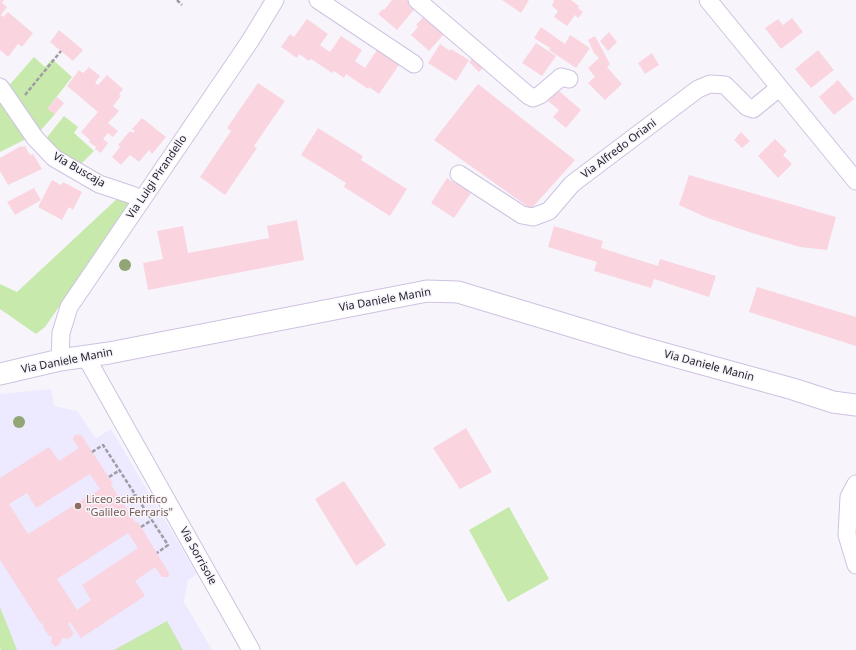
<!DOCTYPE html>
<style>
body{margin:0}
canvas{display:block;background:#f7f5fb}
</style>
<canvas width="856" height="650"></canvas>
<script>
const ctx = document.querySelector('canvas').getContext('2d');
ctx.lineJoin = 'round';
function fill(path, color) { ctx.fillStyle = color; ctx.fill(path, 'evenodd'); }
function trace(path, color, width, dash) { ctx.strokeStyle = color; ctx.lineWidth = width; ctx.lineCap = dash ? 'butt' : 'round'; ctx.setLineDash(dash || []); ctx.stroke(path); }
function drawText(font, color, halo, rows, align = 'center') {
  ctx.font = font + ' "Noto Sans",sans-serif'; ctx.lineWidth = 3; ctx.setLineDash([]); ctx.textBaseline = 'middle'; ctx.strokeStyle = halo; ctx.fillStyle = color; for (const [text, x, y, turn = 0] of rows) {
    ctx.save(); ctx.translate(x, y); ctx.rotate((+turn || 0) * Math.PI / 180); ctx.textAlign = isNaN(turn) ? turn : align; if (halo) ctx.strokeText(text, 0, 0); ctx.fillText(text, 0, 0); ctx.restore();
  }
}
fill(new Path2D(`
 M51,389L54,406L77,411L96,438L111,429L197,574L188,580L184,602L212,650H0V394Z`), '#ede9ff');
fill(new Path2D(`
 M34,57L45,67L52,59L72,77L48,108L55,114L41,130L37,132L5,90Z
 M0,95L30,137L0,152Z
 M64,116L78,127L74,133L94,151L76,169L47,141L48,136Z
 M120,196L130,204L45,327L36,334L0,309V284L17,292Z
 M509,507L549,579L508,602L469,530Z
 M0,607L17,650H1L0,647Z
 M167,621L183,650H114Z`), '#c7e9ab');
fill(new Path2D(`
 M0,0H4L2,3L7,7L1,15L3,17L8,12L33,33L22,47L18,44L8,57L0,50Z
 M392,0H409L417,6L397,30L378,14L383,9L384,10Z
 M502,0H529L521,13Z
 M554,0H571L579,6L578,8L583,12L578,18L575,15L567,26L554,17L558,11L552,6Z
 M425,15L445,33L429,51L411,35L418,27L416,25Z
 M792,18L803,32L781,49L765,28L778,19L783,25Z
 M307,19L328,34L320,45L330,52L341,36L362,50L355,61L365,68L377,50L399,65L379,94L369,87L368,89L346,74L344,78L334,71L332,73L311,59L309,61L299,54L297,58L281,47L290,34L294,37Z
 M541,27L565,44L570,35L590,48L576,68L549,50L550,48L534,38Z
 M59,30L83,50L73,61L50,42Z
 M609,32L617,42L608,51L600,41Z
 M595,36L610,64L607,67L622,84L605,100L588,83L595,77L588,68L599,58L594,53L588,40Z
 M536,43L556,56L542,76L522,63Z
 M440,44L450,51L451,49L469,60L456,81L428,63Z
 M818,50L834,70L811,88L795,69Z
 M652,53L659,65L645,74L638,63Z
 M475,56L485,65L479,72L469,62Z
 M89,67L100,76L95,83L98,85L107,75L123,89L119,94L121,96L113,106L119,111L108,123L118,131L113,137L108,133L103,139L108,143L101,153L95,149L96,147L89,142L90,140L81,132L98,112L67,86L79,70L83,73Z
 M838,80L854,99L834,115L819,97Z
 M258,83L285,101L254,146L257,148L225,195L200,177L231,131L227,128Z
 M478,84L575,160L531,209L434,140Z
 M558,90L581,110L566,128L553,117L559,110L548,101Z
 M57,97L64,103L55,114L47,109Z
 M142,118L166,137L152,154L149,150L139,162L130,155L121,165L112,157L120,147L118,145L130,131L133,133L135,131L132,129Z
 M318,128L363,156L361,160L407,189L390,216L344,187L346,183L301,155Z
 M741,132L750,141L742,148L734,140Z
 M775,139L787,151L783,155L792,164L778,178L758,156Z
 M21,146L22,147L25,146L30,155L33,154L42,169L8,185L0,171V158Z
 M689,175L836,217L827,250L800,247L752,233L705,217L679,205Z
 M447,178L471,193L454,218L431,203Z
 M52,180L61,185L63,182L82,192L73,210L69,207L62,220L38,207Z
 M34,188L41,200L15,215L7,202Z
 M297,220L304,260L148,290L143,263L163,259L157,231L183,226L188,253L269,238L267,226Z
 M554,226L603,241L601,248L658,266L660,259L716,276L709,297L654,279L651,288L594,271L597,262L548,247Z
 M757,287L856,317V346L749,312Z
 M466,428L492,472L460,489L433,448Z
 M77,434L82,436L113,484L111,485L136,523L138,522L141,527L169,573L168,577H162L155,567L135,581L145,596L81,638L70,622L68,624L74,634L68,639L62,638L60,644L55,647L51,642L52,636H49L43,627L44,626L42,623L41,624L0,560V478L49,447L59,461L79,448L73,440V437ZM90,474L100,489L28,534L9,504L27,493L36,508ZM128,533L138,548L82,585L91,600L77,610L57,579Z
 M344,481L386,545L356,566L315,499Z`), '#fad5e0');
const minor = new Path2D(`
 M318,0L414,64
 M417,0L529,96L533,98L540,95L561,77L569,79
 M708,0L856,181
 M0,87L35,138L54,158L99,184L132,195L141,200
 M459,174L522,215L533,217L549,211L572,184L698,89L710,84L725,85L747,107L753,109L779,88
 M86,357L251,650
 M60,360L61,333L69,307L250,41L275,0
 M856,484L849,497L847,535L856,565`);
const major = new Path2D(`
 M0,374L60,360L109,353L427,291L458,292L637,346L793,389L833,402L856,405`);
trace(minor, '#cec2e1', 19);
trace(major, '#cec2e1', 23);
trace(new Path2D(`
 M177,0L182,5
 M25,95L61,51
 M92,452L103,445L168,545L157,553
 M109,477L120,470
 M123,503L135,495
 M141,527L152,520`), '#9f9ca4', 2.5, [4, 2]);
trace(minor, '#fff', 17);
trace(major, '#fff', 21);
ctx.fillStyle = '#91a575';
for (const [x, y] of [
 [125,265],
 [19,422]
]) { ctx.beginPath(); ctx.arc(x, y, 6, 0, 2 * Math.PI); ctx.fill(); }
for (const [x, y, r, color] of [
 [78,506,4,"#8d6e63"]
]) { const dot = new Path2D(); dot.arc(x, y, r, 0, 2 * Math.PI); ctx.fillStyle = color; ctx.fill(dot); trace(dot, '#f7f5fb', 1.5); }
drawText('11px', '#201c27', '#f7f5fb', [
 ["Via Alfredo Oriani",619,149,-37],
 ["Via Buscaja",79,170,30],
 ["Via Luigi Pirandello",157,177,-56],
 ["Via Daniele Manin",385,300,-10],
 ["Via Daniele Manin",67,361,-11],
 ["Via Daniele Manin",709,366,15],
 ["Via Sorrisole",198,556,61]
]);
drawText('11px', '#785e54', '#f7f5fb', [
 ["Liceo scientifico",86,500],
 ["\"Galileo Ferraris\"",86,513]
], 'left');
</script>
